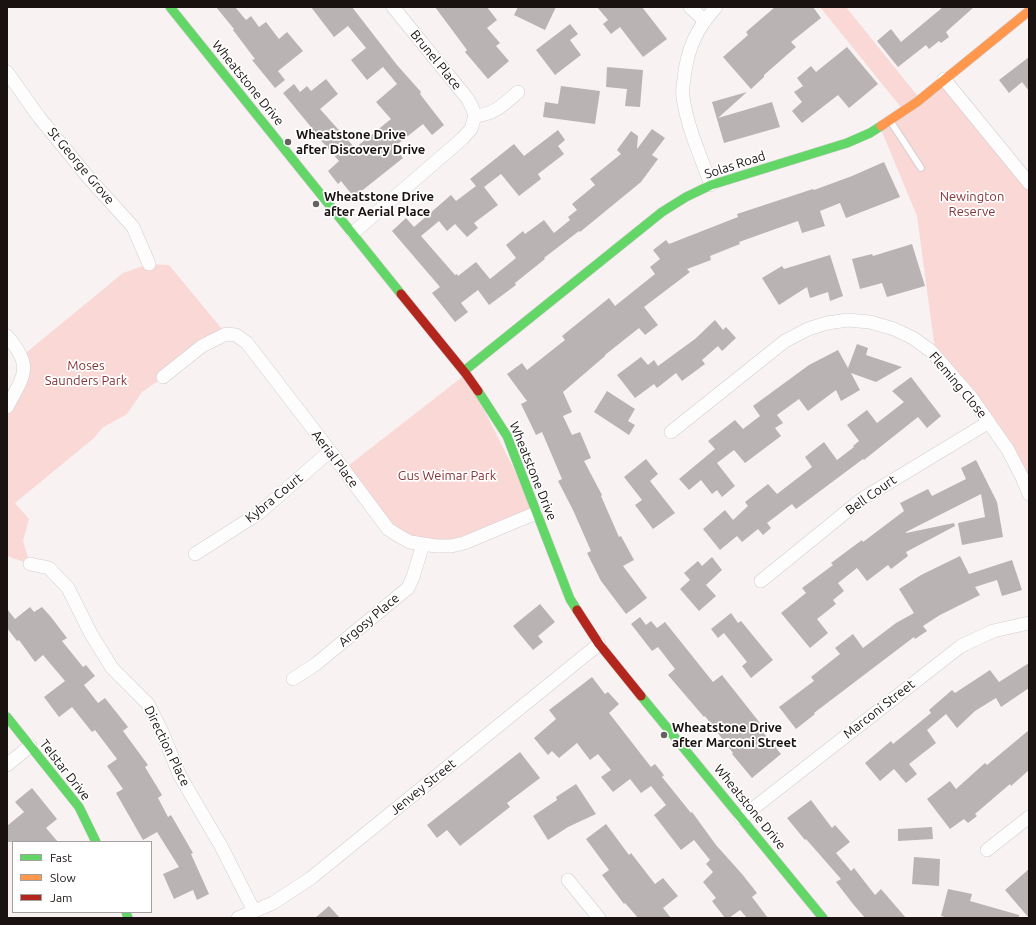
<!DOCTYPE html>
<style>
body{margin:0}
#map{position:relative;width:1036px;height:925px;overflow:hidden;background:#f8f2f2;font-family:Ubuntu,sans-serif}
canvas{display:block}
.frame{position:absolute;inset:0;border:8px solid #191211;pointer-events:none}
.legend{position:absolute;left:12px;top:841px;width:140px;height:72px;box-sizing:border-box;background:#fff;border:1px solid #a3a0a0;margin:0;padding:5px 7px;list-style:none;font-size:12px;color:#191211}
.legend li{display:flex;align-items:center;gap:8px;height:20px}
.legend b{width:20px;border:1px solid #a3a0a0}
</style>
<div id="map">
<canvas width="1036" height="925"></canvas>
<div class="frame"></div>
<ul class="legend">
<li><b style="height:5px;background:#63d668"></b>Fast</li>
<li><b style="height:5px;background:#ff974d"></b>Slow</li>
<li><b style="height:5px;background:#b3261e"></b>Jam</li>
</ul>
</div>
<script>
const ctx = document.querySelector('canvas').getContext('2d');
ctx.lineJoin = 'round';
function fill(path, color) { ctx.fillStyle = color; ctx.fill(path, 'evenodd'); }
function trace(path, color, width, dash) { ctx.strokeStyle = color; ctx.lineWidth = width; ctx.lineCap = dash ? 'butt' : 'round'; ctx.setLineDash(dash || []); ctx.stroke(path); }
function drawText(font, color, halo, rows, align = 'center') {
  ctx.font = font + ' Ubuntu,sans-serif'; ctx.lineWidth = 3.5; ctx.setLineDash([]); ctx.textBaseline = 'middle'; ctx.strokeStyle = halo; ctx.fillStyle = color; for (const [text, x, y, turn = 0] of rows) {
    ctx.save(); ctx.translate(x, y); ctx.rotate((+turn || 0) * Math.PI / 180); ctx.textAlign = isNaN(turn) ? turn : align; if (halo) ctx.strokeText(text, 0, 0); ctx.fillText(text, 0, 0); ctx.restore();
  }
}
fill(new Path2D(`
 M820,7H846L920,99L944,79L1029,183V494L1021,475L936,357L917,216L880,127L904,111Z
 M149,264L169,265L226,334L142,392L127,414L102,428L94,438L15,503L29,519L23,541L30,564L7,556V407L22,356L123,273Z
 M466,374L536,513L464,543L399,536L344,469Z`), '#fad8d6');
fill(new Path2D(`
 M216,7H235L246,20L251,16L259,27L266,22L279,39L287,32L303,51L278,71L285,80L275,88L252,60L255,59L233,30L234,29Z
 M311,7H352L397,65L421,92L420,94L444,125L432,135L423,124L394,147L403,158L354,197L341,181L338,184L328,171L339,161L310,128L311,127L283,93L294,84L300,92L307,86L311,91L326,79L338,94L320,109L355,148L391,119L376,102L397,84L383,67L367,80L351,60L366,48L348,26L334,37Z
 M435,7H487L497,20L487,28L500,43L496,46L509,61L488,79L465,52L467,50Z
 M518,7H556L545,30L514,15Z
 M597,7H642L667,39L643,57L620,27L611,34L603,24L608,20Z
 M775,7H813L821,18L791,42L796,47L764,75V77L751,89L723,57L748,35L746,32Z
 M943,7H974L946,32L949,37L941,43L939,41L929,49L926,45L898,67L877,41L891,29L901,42Z
 M570,24L578,34L570,40L581,55L555,75L536,50Z
 M847,47L878,84L849,108L838,95L802,123L792,111L802,102L794,92L803,86L797,78L811,66L816,72Z
 M1029,57V91L1022,82L1009,93L999,80Z
 M607,67L643,70L640,107L625,106L627,89L606,87Z
 M561,86L600,91L595,124L543,117L545,102L558,104Z
 M747,92L718,118L772,102L780,127L724,143L712,102Z
 M652,129L665,138L652,155L658,159L641,182L580,232L579,231L544,258L545,259L515,283L516,285L489,305L478,290L461,303L468,312L455,322L432,293L440,287L392,231L406,218L414,227L451,195L456,201L476,186L470,179L514,144L524,156L558,130L565,140L558,146L564,154L538,174L541,179L519,196L501,174L484,187L498,205L474,223L478,228L467,237L455,224L447,231L439,221L421,236L455,275L457,274L458,276L476,262L490,279L516,258L506,245L523,231L525,234L544,220L554,233L570,220L568,217L577,210L572,204L595,185L590,179L621,154L617,150L631,131L638,136L637,149Z
 M884,162L900,197L846,218L840,203L820,211L825,226L802,233L798,221L739,242L740,244L710,256L711,260L687,269L690,272L644,307L658,325L645,335L639,328L605,355V356L563,392L572,412L563,416L572,435L580,432L591,458L584,461L602,495L601,496L619,537L621,536L634,560L623,566L647,598L626,614L601,581L587,553L591,551L573,510L558,481L562,479L542,432L536,435L521,404L527,401L507,374L522,363L527,370L565,340L562,336L609,298L615,306L655,274L650,267L660,259L653,250L666,240L669,244L738,217L737,214L813,189L814,190L852,176Z
 M912,244L925,286L887,297L882,283L860,289L852,259L872,254L873,256Z
 M830,255L843,296L830,301L828,292L810,298L807,287L779,305L762,278L782,266L784,269Z
 M715,320L723,330L726,327L736,338L722,351L718,346L702,360L705,364L682,381L676,373L657,388L654,384L635,398L617,375L641,357L648,365L654,360L658,366L695,339Z
 M857,344L868,348L866,355L902,367L876,382L851,373L860,390L841,401L836,390L808,411L799,399L777,415L783,423L775,428L781,436L745,463L734,450L717,463L735,486L722,497L717,490L712,494L701,480L689,490L679,479L715,449L708,441L735,420L743,429L760,416L753,406L809,365L838,350L848,368Z
 M911,377L941,416L927,428L918,417L889,440L864,460L863,459L796,509L792,504L767,523L771,528L763,535L758,529L742,542L737,536L720,550L703,529L725,510L733,520L748,506L745,502L768,484L777,494L812,467L805,457L824,442L837,460L854,447L853,446L859,441L847,425L867,410L877,423L904,402L892,391Z
 M607,391L635,409L628,421L635,425L629,435L594,412Z
 M646,459L658,474L650,481L675,513L653,529L635,505L642,500L624,477Z
 M976,460L997,502L1003,537L962,545L958,523L985,517L981,494L906,532V533L954,523L955,526L906,552L908,556L891,569L888,565L867,581L857,568L838,583L844,591L833,600L836,604L817,619L828,633L810,648L781,613L806,593L802,588L833,565L831,563L862,540L863,542L904,511L900,503L928,489L932,496L966,479L961,468Z
 M960,556L969,574L1012,560L1022,590L1002,596L997,580L975,587L980,595L940,615L923,626L927,631L915,639L914,637L814,713L815,714L796,729L779,707L814,681L811,677L840,654L835,648L853,634L863,648L896,623L914,613L899,589L921,575Z
 M712,557L722,570L706,585L716,596L699,611L680,589L690,580L684,573L698,561L702,566Z
 M540,604L555,622L538,636L543,642L533,650L513,626Z
 M30,607L34,612L42,607L51,617L67,638L62,641L83,667L86,665L95,676L84,685L98,703L105,698L128,727L123,731L148,765L145,767L162,795L158,798L168,817L171,815L193,853L191,854L209,894L197,900L193,890L174,899L163,874L179,867L157,832L143,840L116,793L123,789L107,766L117,759L95,730L92,732L72,707L59,717L44,697L65,681L43,655L35,662L19,640L17,641L7,628V609L15,619Z
 M731,613L738,623L741,621L773,660L751,678L742,666L747,662L724,633L718,638L711,629Z
 M640,617L646,625L651,621L657,628L665,622L713,682L722,675L760,723L757,725L781,754L752,778L732,754L733,753L705,716L704,717L668,675L675,669L658,647L652,651L631,624Z
 M1029,663V688L1001,707L996,698L975,711L957,728L946,714L927,730L936,743L909,764L917,774L906,783L894,769L880,781L865,763L891,741L893,744L931,713L929,710L952,690L955,693L990,670L999,682Z
 M592,677L605,694L608,692L619,704L609,713L651,767L655,764L664,775L662,777L691,813L692,812L716,845L742,874L757,893L752,897L768,918H747L740,910L729,918H725L712,901L716,898L703,882L713,872L706,864L710,860L694,840L681,850L654,815L666,805L651,786L641,793L630,779L613,792L601,777L611,770L598,754L590,760L577,743L559,758L552,751L548,755L534,738L556,719L549,710Z
 M1029,730V770L1011,786L1010,784L975,814L977,816L968,823L964,819L950,829L927,799L950,781L956,789L985,763L987,765Z
 M520,752L540,778L507,803L510,807L460,846L447,830L437,838L427,825Z
 M576,784L596,814L568,827L548,840L533,816L557,800L556,797Z
 M32,788L57,819L46,828L58,842H7V826L24,812L15,802Z
 M811,800L832,828L835,825L850,842L836,853L851,871L854,868L875,895L881,889L906,918H865L853,904L836,882L841,879L806,839L805,840L787,818Z
 M606,824L629,855L631,853L655,884L663,878L678,896L663,908L671,918H638L625,903L624,904L602,875L609,870L586,839Z
 M932,827L933,839L898,841V829Z
 M914,857L940,859L939,886L912,884Z
 M1029,869V918L1005,890Z
 M948,889L972,894L970,901L1019,915V918H949L941,916Z
 M329,906L340,918H315Z`), '#bab3b3');
const lane = new Path2D(`
 M891,122L921,168`);
const street = new Path2D(`
 M393,7L467,98L472,107L475,116
 M690,7L704,20
 M7,72L39,117L88,177L133,227L149,264
 M944,79L1029,183
 M711,185C701,157 687,127 683,97C682,91 683,85 684,79C687,50 696,29 716,7
 M353,233L462,139L471,129L475,116C495,114 503,105 518,92
 M7,336C34,367 24,375 7,407
 M163,377L202,346L226,334L236,335L247,343L330,451L388,529L399,536L410,542L436,546H451L464,543L536,513
 M671,432L785,341L808,329L827,323L848,320L870,322L894,329L913,338L931,351L971,397L1008,450L1021,475L1029,494
 M195,554L259,513L330,451
 M30,564L49,568L68,588L91,634L112,668L148,704L162,732L180,776L221,846L254,911
 M761,581L862,499L989,422
 M293,679L316,664L408,588L413,577L423,544
 M7,765L30,746
 M741,818L961,646L993,631L1029,623
 M987,850L1029,817
 M568,880L599,918
 M238,918L273,903L311,878L599,644`);
const fast = new Path2D(`
 M170,7L401,294
 M464,371L662,212L686,197L711,185L847,143L870,133L881,126
 M478,391L507,436L570,599L577,610
 M641,696L823,918
 M7,717L79,807L96,842
 M126,912L128,918`);
const slow = new Path2D(`
 M881,126L917,102L1029,11`);
const jam = new Path2D(`
 M401,294L466,374L478,391
 M577,610L599,644L641,696`);
trace(lane, '#d4cdcd', 8);
trace(street, '#d4cdcd', 14);
trace(fast, '#d4cdcd', 10);
trace(slow, '#d4cdcd', 10);
trace(jam, '#d4cdcd', 10);
trace(lane, '#fefdfd', 6);
trace(street, '#fefdfd', 13);
trace(fast, '#63d668', 9);
trace(slow, '#ff974d', 9);
trace(jam, '#b3261e', 9);
for (const [x, y, r, color] of [
 [288,142,4,"#676060"],
 [316,204,4,"#676060"],
 [664,735,4,"#676060"]
]) { const dot = new Path2D(); dot.arc(x, y, r, 0, 2 * Math.PI); ctx.fillStyle = color; ctx.fill(dot); trace(dot, '#fff', 1.5); }
drawText('13px', '#191211', '#fff', [
 ["Brunel Place",436,60,51],
 ["Wheatstone Drive",248,83,51],
 ["Solas Road",735,165,-18],
 ["St George Grove",81,166,50],
 ["Fleming Close",958,385,50],
 ["Aerial Place",335,459,53],
 ["Wheatstone Drive",533,471,68],
 ["Bell Court",871,495,-35],
 ["Kybra Court",274,498,-39],
 ["Argosy Place",369,620,-40],
 ["Marconi Street",879,709,-38],
 ["Direction Place",167,746,64],
 ["Telstar Drive",65,770,52],
 ["Jenvey Street",423,787,-39],
 ["Wheatstone Drive",750,807,51]
]);
drawText('bold 13px', '#191211', '#fff', [
 ["Wheatstone Drive",296,135],
 ["after Discovery Drive",296,150],
 ["Wheatstone Drive",324,197],
 ["after Aerial Place",324,212],
 ["Wheatstone Drive",672,728],
 ["after Marconi Street",672,743]
], 'left');
drawText('13px', '#853537', '#fff', [
 ["Newington",972,197],
 ["Reserve",972,212],
 ["Moses",86,366],
 ["Saunders Park",86,381],
 ["Gus Weimar Park",447,476]
]);
</script>
